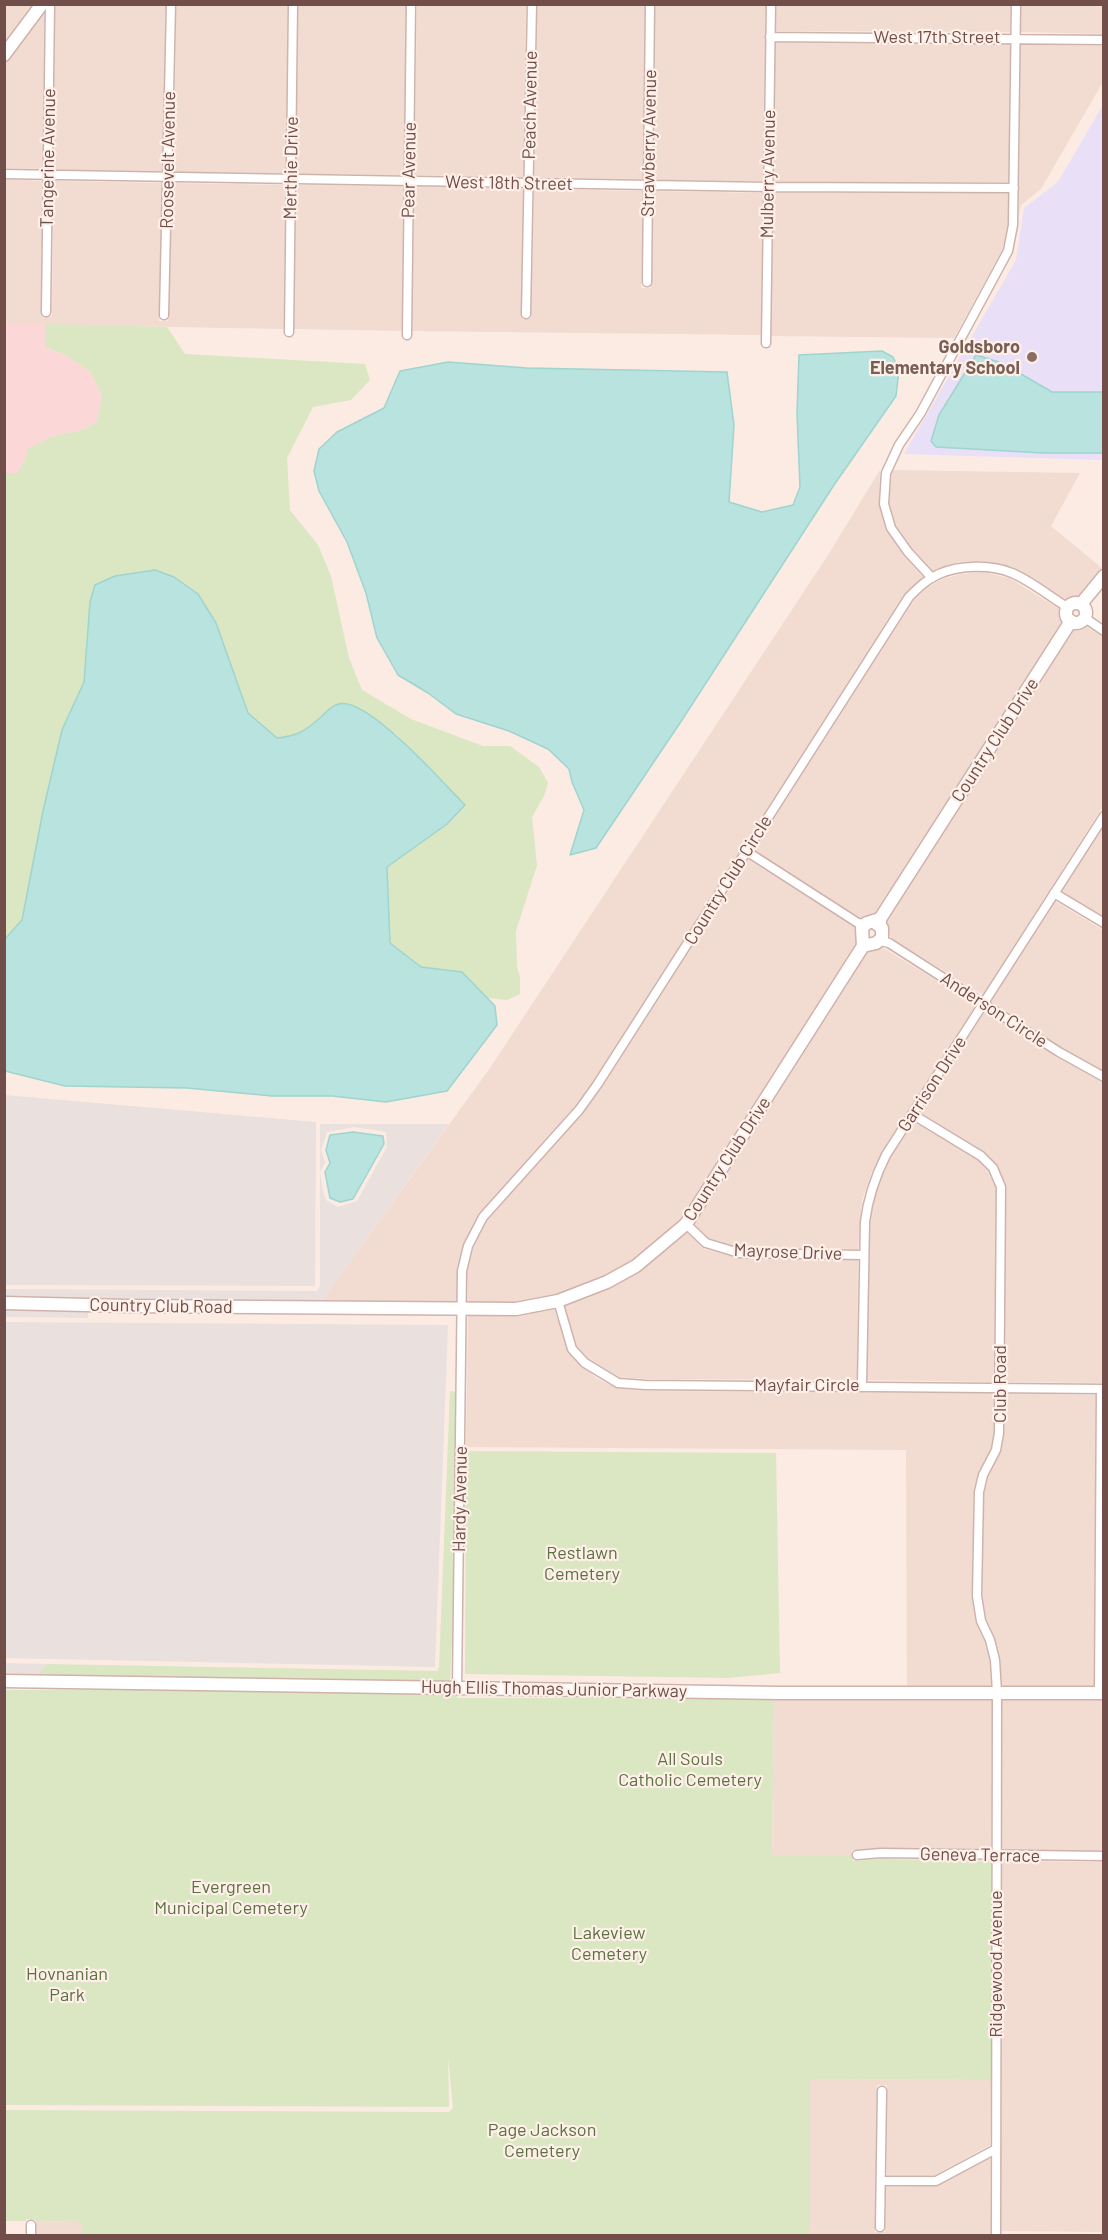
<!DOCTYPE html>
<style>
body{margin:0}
#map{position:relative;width:1108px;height:2240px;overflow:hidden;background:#fbebe3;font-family:Barlow,sans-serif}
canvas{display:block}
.frame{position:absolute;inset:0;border:6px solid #714e4a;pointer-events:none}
</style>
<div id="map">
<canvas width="1108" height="2240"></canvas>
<div class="frame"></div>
</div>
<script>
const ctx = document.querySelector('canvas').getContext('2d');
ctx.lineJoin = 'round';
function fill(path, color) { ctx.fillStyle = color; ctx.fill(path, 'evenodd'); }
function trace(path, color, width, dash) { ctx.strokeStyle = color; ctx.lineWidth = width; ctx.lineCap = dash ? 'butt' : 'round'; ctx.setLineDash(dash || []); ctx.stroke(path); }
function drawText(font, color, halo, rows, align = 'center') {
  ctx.font = font + ' Barlow,sans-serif'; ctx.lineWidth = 4.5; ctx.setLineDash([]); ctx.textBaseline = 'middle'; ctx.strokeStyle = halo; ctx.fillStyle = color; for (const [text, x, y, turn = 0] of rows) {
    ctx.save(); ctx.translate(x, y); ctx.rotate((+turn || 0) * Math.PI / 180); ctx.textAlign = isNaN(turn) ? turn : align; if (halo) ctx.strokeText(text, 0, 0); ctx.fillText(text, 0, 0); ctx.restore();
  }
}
fill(new Path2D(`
 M417,4L526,5L524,177L414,175Z
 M5,5H36L5,46Z
 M55,5H166L163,171L53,170Z
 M176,5H288L286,173L174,172Z
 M298,5H406L404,175L296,174Z
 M537,5H645L644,179L534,177Z
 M655,5H766L763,181L654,180Z
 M776,5H1011L1010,32L775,31Z
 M1021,5H1103V34L1020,32Z
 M45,10L43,169L5,168L4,64Z
 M775,43L1010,44L1009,182H773Z
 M1020,44L1103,46L1104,80L1041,189L1021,205L1019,215Z
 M5,179L43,181L42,317H52L53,181L163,183L159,321H168L173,183L286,185L284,329L5,324Z
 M296,185L404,186L402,331L294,329Z
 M414,186L524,189L522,319H531L534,189L644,191L641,288H651L654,191L763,193L761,335L412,331Z
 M773,193H1009L1008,224L1003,249L954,338L771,336Z
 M880,470L879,503L886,530L904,556L923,577L905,594L593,1082L575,1106L479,1214L464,1244L457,1269L458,1304L320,1303L490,1068L830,552Z
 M892,470L1080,473L1051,526L1103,569L1079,597L1067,600L1012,567L983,561L960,562L933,571L912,548L896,525L889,503Z
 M983,572L1009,578L1061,610L1064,623L878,912L874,916L861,918L753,850L913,601L927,588L942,579L962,574Z
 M1085,625L1103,637V806L983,995L891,938L886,920L1073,628H1080Z
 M1103,825V917L1061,891Z
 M747,859L853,926L856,930L857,945L683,1220L633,1261L605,1277L556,1296L516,1303L468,1304L467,1272L473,1249L487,1221L582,1114L601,1089Z
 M1055,901L1103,930V1071L1061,1047L991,1001Z
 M882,947L976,1005L882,1152L871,1174L862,1200L858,1249L739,1247L708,1238L693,1223L866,952Z
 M985,1011L1056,1057L1103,1083V1383L1005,1382V1184L997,1166L984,1152L920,1112Z
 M914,1122L978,1160L988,1172L996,1188L995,1382L867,1380L868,1255L872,1202L880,1180L890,1158Z
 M686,1232L704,1249L738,1258L858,1260L857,1380L645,1379L619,1377L588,1358L576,1345L564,1305L609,1287L638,1271Z
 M554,1308L568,1353L596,1378L617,1388L645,1391L995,1393L994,1433L991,1448L978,1474L974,1492L972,1596L976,1622L985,1642L990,1661L991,1687H907L906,1450L466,1447L468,1315H517Z
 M1005,1393L1096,1395L1094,1687H1002L1000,1658L994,1637L986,1619L982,1596L984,1493L988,1477L1001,1451L1004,1435Z
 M774,1698H992L991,1849L875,1848L852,1850V1856H772Z
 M1002,1698H1103V1851L1002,1850Z
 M1002,1861L1103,1862V2232L1001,2231Z
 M809,2079L991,2080L990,2145L935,2175H887V2085H877L875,2232H885L886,2187L936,2186L990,2158L991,2235L809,2236Z
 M36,2221L82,2222V2235L36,2236Z`), '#f2dbd1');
fill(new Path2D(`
 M5,324H45V347L67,356L90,371L102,396L97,422L82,430L53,436L25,461L17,473H5Z`), '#fbd8d7');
fill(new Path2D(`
 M4,1095L316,1122L315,1286L5,1285Z
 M320,1124H449L320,1303L5,1297V1289L317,1291L320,1286ZM354,1127L386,1132L387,1147L357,1201L338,1207L327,1201L323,1192L320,1172L325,1163L321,1150L327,1132Z
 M5,1309L88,1310V1318L5,1317Z
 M5,1322L448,1325L435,1667L5,1658Z
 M5,1663L47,1664L37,1676H5Z`), '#eae0dd');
fill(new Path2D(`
 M1103,105V460L904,454L1016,260L1024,208L1058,182Z`), '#e9dff7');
fill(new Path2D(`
 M45,324L167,327L185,354L365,364L370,380L351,400L313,407L287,458L290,510L318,545L331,576L349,658L362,690L411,719L483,746H510L539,767L548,783L544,796L532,817L537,865L516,931L517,967L520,977V994L507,1000L488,998L462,972L421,967L390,943L387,866L447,824L426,767L396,734L332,706L322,716L296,736L277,738L248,713L216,623L90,602L84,682L62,730L43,811L22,920L5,939V473H17L25,461L28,449L53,436L82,430L97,422L102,396L90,371L67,356L45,347Z
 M450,1391L457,1392L453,1618L450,1682L37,1676L47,1664L437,1671L439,1667Z
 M466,1451L776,1453L780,1673L728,1678L465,1674Z
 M457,1688V1698H774L772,1856H852L853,1861L882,1859L991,1861V2080L810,2079L809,2235L82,2236V2222L36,2221V2220L26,2219V2221H5V2110L449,2112L453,2108L448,2056L449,2107L5,2105V1690Z`), '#dae7c2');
const water = new Path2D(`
 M882,351L893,357L899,370L896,396L834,485L682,720L596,848L570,855L584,810L572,782L569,769L548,749L509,731L456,714L428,693L398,675L377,638L366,593L347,542L319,491L314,471L319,449L337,432L384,408L400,371L448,362L527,368L727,372L734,425L729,502L762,512L793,505L800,487L797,413L799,355Z
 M976,355L1002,363L1052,392H1103V453H1043L936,447L931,441L939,415Z
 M155,570L174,577L198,594L216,623L248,713L277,738C298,736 305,731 321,717C327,712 330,706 339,704C367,696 444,784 465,805L447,824L387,867L390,943L421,967L462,972L495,1006L497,1025L447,1091L386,1102L332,1096H272L187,1088L65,1086L5,1071V939L22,920L43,811L62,730L84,682L90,602L95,585L115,576Z
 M353,1132L383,1136L384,1144L353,1199L340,1202L330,1198L325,1172L330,1163L326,1150L330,1135Z`);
fill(water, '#b8e3df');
trace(water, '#9fd4cf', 1.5);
const street = new Path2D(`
 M770,37L1104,40
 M4,174L768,187L1014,188
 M647,282L650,4
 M46,312L50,4
 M526,314L532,4
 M164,315L171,4
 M289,332L293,4
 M407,335L411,4
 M766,343L771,4
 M932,578L908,552L891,528L884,504L886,473L899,445L920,414L1008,251L1013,225L1016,4
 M1085,618L1104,631
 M746,851L858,923L865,924
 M1054,893L1104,923
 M880,941L889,943L1059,1052L1104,1077
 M912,1114L981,1156L993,1168L1001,1187L999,1433L996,1450L983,1475L979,1492L977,1596L981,1621L990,1640L995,1660L997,1692L996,2236
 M686,1224L706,1243L739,1253L863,1255
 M558,1301L572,1349L585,1363L618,1383L645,1385L1104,1389
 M862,1385L865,1222C868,1197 875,1177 886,1155L1104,816
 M457,1688L462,1271L468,1246L483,1217L579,1110L597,1085L909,597C918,588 927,579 939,574C959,565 991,564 1012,573C1031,581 1049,596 1067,607
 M1099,1692L1101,1389
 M857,1855L881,1853L1104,1856
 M882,2181H936L996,2149
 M880,2227L882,2091
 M31,2236V2225`);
const secondary = new Path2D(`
 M4,55L42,4
 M1066 613a10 10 0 1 1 20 0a10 10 0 1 1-20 0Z
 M1081,604L1104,576
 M880,925V919L1071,621
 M863,946L862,928L867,923L880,919
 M4,1303L127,1306L516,1309L558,1301L607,1282L636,1266L686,1224L863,946L876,943L882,938V928L874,922
 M4,1681L780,1693H1104`);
trace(street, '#ceb3ad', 11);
trace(secondary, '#d0b2aa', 15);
trace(street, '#fff', 8);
trace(secondary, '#fff', 12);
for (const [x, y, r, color] of [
 [1032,357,6,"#8d6e63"]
]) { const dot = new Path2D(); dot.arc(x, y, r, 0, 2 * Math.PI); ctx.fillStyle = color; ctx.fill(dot); trace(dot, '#fef0e8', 2); }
drawText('18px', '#714e4a', '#fef0e8', [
 ["West 17th Street",937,37],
 ["Peach Avenue",530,105,-89],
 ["Strawberry Avenue",649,143,-89],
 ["Tangerine Avenue",48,158,-89],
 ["Roosevelt Avenue",168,160,-89],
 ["Merthie Drive",291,168,-89],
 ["Pear Avenue",409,170,-89],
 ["Mulberry Avenue",768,174,-89],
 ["West 18th Street",509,183,1],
 ["Country Club Drive",995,740,-57],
 ["Country Club Circle",728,880,-58],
 ["Anderson Circle",994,1010,33],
 ["Garrison Drive",932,1084,-57],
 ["Country Club Drive",727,1159,-57],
 ["Mayrose Drive",788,1252,2],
 ["Country Club Road",161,1306,1],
 ["Club Road",1000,1384,-90],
 ["Mayfair Circle",807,1385],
 ["Hardy Avenue",460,1499,-89],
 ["Hugh Ellis Thomas Junior Parkway",554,1689,1],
 ["Geneva Terrace",980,1855,1],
 ["Ridgewood Avenue",996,1964,-90]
]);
drawText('bold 18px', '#785e54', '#fef0e8', [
 ["Goldsboro",1020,347],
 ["Elementary School",1020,368]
], 'right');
drawText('18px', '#5b7141', '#fef0e8', [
 ["Restlawn",582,1553],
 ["Cemetery",582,1574],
 ["All Souls",690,1759],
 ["Catholic Cemetery",690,1780],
 ["Evergreen",231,1887],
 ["Municipal Cemetery",231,1908],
 ["Lakeview",609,1933],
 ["Cemetery",609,1954],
 ["Hovnanian",67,1974],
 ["Park",67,1995],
 ["Page Jackson",542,2130],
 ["Cemetery",542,2151]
]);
</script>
